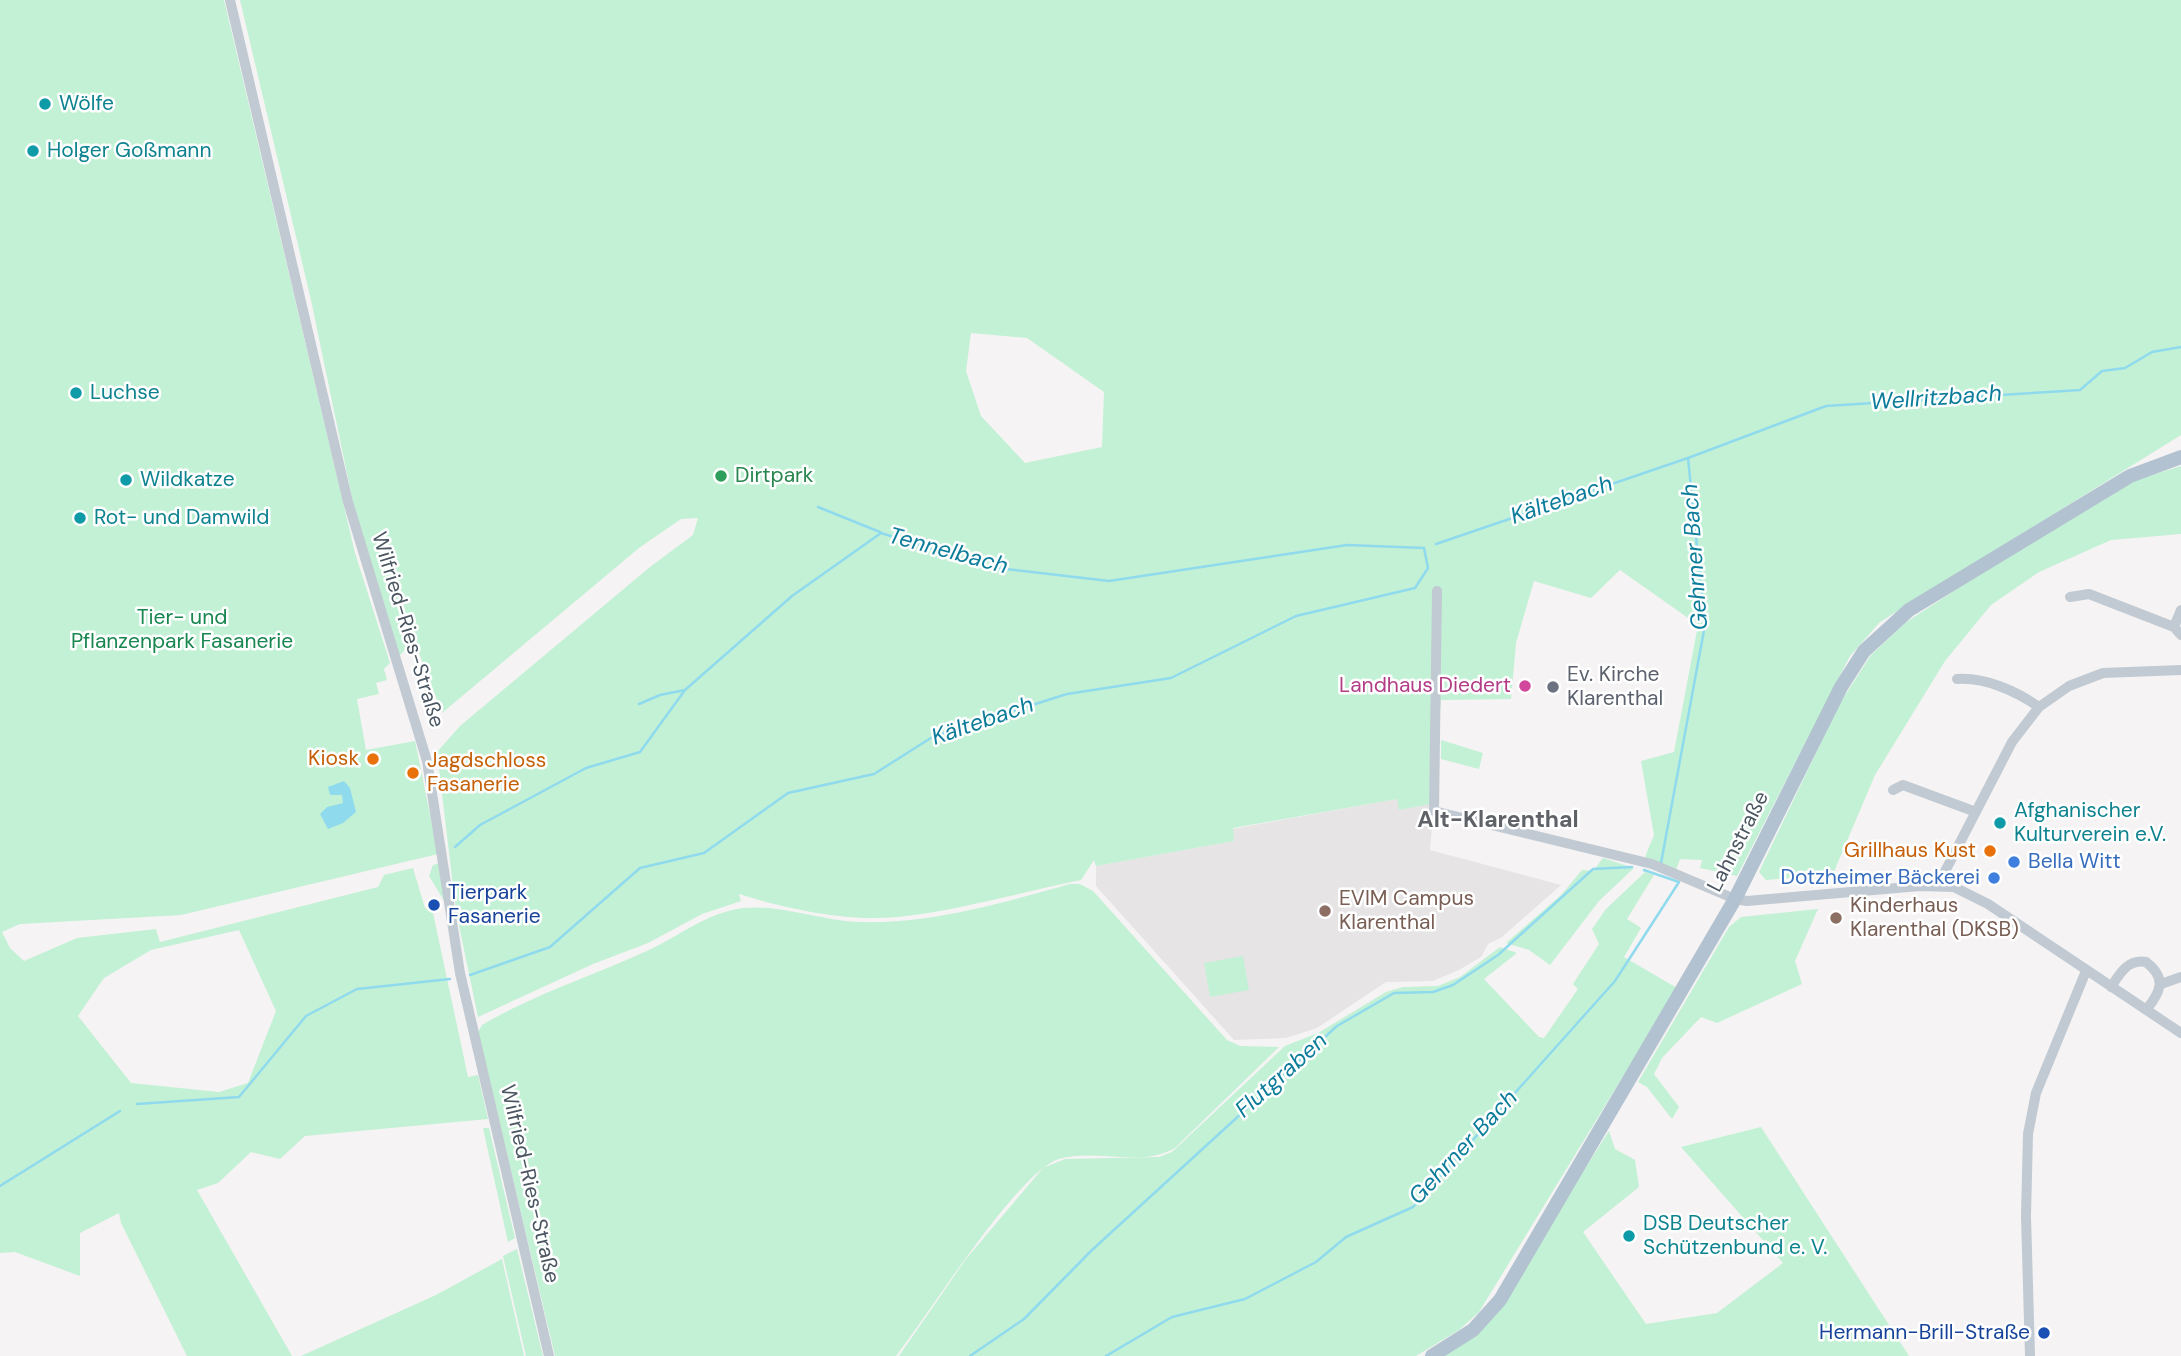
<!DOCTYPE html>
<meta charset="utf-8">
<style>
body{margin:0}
canvas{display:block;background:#f5f3f3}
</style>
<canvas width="2181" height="1356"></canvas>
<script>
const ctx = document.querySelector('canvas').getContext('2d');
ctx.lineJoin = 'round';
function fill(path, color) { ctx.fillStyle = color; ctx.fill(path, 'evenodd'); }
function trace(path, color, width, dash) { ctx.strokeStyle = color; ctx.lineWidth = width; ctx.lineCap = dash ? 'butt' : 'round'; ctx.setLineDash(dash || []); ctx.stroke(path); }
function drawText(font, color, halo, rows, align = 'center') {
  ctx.font = font + ' "DM Sans",sans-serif'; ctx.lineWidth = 5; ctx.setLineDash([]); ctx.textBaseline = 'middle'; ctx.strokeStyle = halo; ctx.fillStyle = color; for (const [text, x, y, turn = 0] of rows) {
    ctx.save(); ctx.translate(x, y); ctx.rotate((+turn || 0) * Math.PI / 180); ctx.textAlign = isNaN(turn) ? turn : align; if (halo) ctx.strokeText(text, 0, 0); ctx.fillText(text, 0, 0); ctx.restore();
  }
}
fill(new Path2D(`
 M1397,799L1430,804L1433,814L1430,850L1561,885L1502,937L1488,944L1481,957L1459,970L1433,981L1386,982L1317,1028L1286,1038L1234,1040L1096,886V866L1234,841L1232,829Z`), '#e6e4e5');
fill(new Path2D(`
 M0,0H224L355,553L390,663L384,669L387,680L376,683L379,694L357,699L366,750L415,741L418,755L438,854L181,915L20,924L2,932L10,948L24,961L77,938L156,929L160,942L378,887L384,875L413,868L425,908L433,913L468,1077L478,1075L488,1119L305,1136L280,1159L251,1152L218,1183L197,1190L292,1356H187L121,1223L119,1213L80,1233V1276L15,1252L0,1253ZM239,930L276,1011L248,1083L219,1092L131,1083L78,1016L104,978L151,950Z
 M240,0H2181V435L1880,622L1850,656L1737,876L1700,868L1702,860L1680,859L1676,870L1645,857L1654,835L1641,761L1674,752L1698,625L1620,570L1591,598L1534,581L1516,643L1511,699L1441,700L1430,804L1399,810L1397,799L1233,828L1234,841L1096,866L1094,860L1081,880C1022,892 957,911 897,917C845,922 788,909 739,894L741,901L702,914L648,943L593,964L478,1017L456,911L437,752L460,726L650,567L693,535L698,518L681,519L639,548L442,713L419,653L404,651L399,656L360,536L311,300ZM971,333L1027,338L1104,392L1102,447L1025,463L981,416L966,371Z
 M2181,466V534L2111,540L2039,572L1991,605L1945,661L1875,775L1833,874L1766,880L1759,872L1840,703L1871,655L1905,623L1966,583L2136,480Z
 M1441,740L1483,753L1479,769L1441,759Z
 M1603,858L1634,868L1599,901L1550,965L1529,950L1506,943L1561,895L1582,870L1593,871Z
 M440,863L446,904L429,876L433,865Z
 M1645,872L1654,875L1627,919L1641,928L1624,957L1677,988L1479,1312L1459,1330L1416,1356H899L966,1259L1043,1168L1065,1159L1159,1157L1172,1152L1285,1046L1318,1033L1386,992L1403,987L1438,986L1460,977L1500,947L1517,953L1484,979L1539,1037L1544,1038L1578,989L1573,984L1599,944L1592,929L1606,909Z
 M1070,884H1080L1093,891L1227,1040L1240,1046L1279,1047L1175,1148C1141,1168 1096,1148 1059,1159C1017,1172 928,1316 896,1356H555L478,1032L482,1025C535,994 592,976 647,951C680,936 707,912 744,908C782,904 822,921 860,922C932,924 1002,903 1070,884Z
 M1818,909L1795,961L1802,984L1717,1023L1701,1017L1662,1058L1654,1074L1679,1107L1672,1119L1647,1087L1638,1082L1729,927L1741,917Z
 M1243,956L1249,990L1210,997L1204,963Z
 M1761,1127L1909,1356H1444L1482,1329L1609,1131L1615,1149L1635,1160L1639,1187L1583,1232L1646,1324L1717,1313L1783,1263L1681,1147Z
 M483,1128H489L515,1238L508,1242Z
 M517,1249L543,1356H526L503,1256Z
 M502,1259L524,1356H301L436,1295Z`), '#c3f1d5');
fill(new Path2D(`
 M344,781L350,788L356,812L343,823L328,829L320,814L327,807L343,803L342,795H330L328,787Z`), '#90daee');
trace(new Path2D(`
 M818,507L880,532
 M1436,544L1688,458L1826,406L2080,390L2102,371L2125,368L2152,352L2181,347
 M639,704L660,695L685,690
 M455,847L480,825L586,768L640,752L685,690L792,596L881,533L989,567L1109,581L1347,545L1424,548L1428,568L1415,588L1296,616L1171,678L1067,694L934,736L874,774L788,793L704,853L640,868L550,947L470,975
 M1661,863L1705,625L1688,458
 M137,1104L239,1097L306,1016L357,989L450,979
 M0,1186L120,1111
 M970,1356L1024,1319L1092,1250L1337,1026L1394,993L1433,992L1453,985L1498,955L1593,869L1632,867
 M1106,1356L1172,1317L1245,1299L1316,1262L1346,1237L1413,1207L1615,981L1679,882L1644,870`), '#90daee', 2.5);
trace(new Path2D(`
 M230,0L348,502L427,761L460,973L549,1356
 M1437,591L1434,811L1652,864L1735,899L1747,901L1920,886L1954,887L1988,904L2181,1033
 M2070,597L2089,594L2174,627L2181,635
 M2174,627L2181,610
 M1957,679C1985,677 2016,691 2039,707
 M1893,790L1903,785L1976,812
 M1938,885L2012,742L2039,707L2069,686L2103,673L2181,670
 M2161,984L2181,977
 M2111,987C2120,973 2128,959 2146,962C2167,978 2161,992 2146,1010
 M2030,1356L2026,1216L2028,1134L2036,1093L2086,971`), '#c1cad2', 10);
trace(new Path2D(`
 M1432,1356L1473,1330L1500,1300L1735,899L1841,687L1864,651L1909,610L2130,476L2181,457`), '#b3c2d1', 14);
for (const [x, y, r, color] of [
 [45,104,7,"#0f9aa8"],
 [33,151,7,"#0f9aa8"],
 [76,393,7,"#0f9aa8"],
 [721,476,7,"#2e9e5b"],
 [126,480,7,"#0f9aa8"],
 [80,518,7,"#0f9aa8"],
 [1525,686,7,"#d1479c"],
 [1553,687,7,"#6b7280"],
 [373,759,7,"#e8710a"],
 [413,773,7,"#e8710a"],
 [2000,823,7,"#0f9aa8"],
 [1990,851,7,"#e8710a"],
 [2014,862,7,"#3f7fe0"],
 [1994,878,7,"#3f7fe0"],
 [434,905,7,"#1a4fb4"],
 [1325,911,7,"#8d6e63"],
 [1836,918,7,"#8d6e63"],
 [1629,1236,7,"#0f9aa8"],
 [2044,1333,7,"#1a4fb4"]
]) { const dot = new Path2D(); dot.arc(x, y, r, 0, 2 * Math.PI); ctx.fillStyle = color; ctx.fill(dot); trace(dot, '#fff', 2.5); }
drawText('21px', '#0d838f', '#fff', [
 ["Wölfe",59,104],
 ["Holger Goßmann",47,151],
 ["Luchse",90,393],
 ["Wildkatze",140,480],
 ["Rot- und Damwild",94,518],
 ["Afghanischer",2014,811],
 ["Kulturverein e.V.",2014,835],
 ["DSB Deutscher",1643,1224],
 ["Schützenbund e. V.",1643,1248]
], 'left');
drawText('21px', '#27864d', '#fff', [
 ["Dirtpark",735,476]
], 'left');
drawText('21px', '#17864f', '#fff', [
 ["Tier- und",182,618],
 ["Pflanzenpark Fasanerie",182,642]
]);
drawText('21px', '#4a5661', '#fff', [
 ["Wilfried-Ries-Straße",407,630,73],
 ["Lahnstraße",1739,842,-63],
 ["Wilfried-Ries-Straße",529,1184,77]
]);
drawText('21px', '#5b616d', '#fff', [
 ["Ev. Kirche",1567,675],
 ["Klarenthal",1567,699]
], 'left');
drawText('21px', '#b23c85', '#fff', [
 ["Landhaus Diedert",1511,686]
], 'right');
drawText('21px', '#c56008', '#fff', [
 ["Kiosk",359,759],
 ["Jagdschloss",427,761,"left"],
 ["Fasanerie",427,785,"left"],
 ["Grillhaus Kust",1976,851]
], 'right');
drawText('21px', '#366cbe', '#fff', [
 ["Bella Witt",2028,862],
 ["Dotzheimer Bäckerei",1980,878,"right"]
], 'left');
drawText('21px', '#164399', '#fff', [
 ["Tierpark",448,893],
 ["Fasanerie",448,917],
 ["Hermann-Brill-Straße",2030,1333,"right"]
], 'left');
drawText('21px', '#785e54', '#fff', [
 ["EVIM Campus",1339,899],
 ["Klarenthal",1339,923],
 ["Kinderhaus",1850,906],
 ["Klarenthal (DKSB)",1850,930]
], 'left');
drawText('italic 23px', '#0c7c9b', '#fff', [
 ["Wellritzbach",1936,399,-4],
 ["Kältebach",1562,501,-19],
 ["Tennelbach",948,552,15],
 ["Gehrner Bach",1696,557,-94],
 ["Kältebach",983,722,-19],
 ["Flutgraben",1282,1076,-42],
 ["Gehrner Bach",1464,1148,-47]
]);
drawText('bold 23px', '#5f6368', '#fff', [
 ["Alt-Klarenthal",1498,821]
]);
</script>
